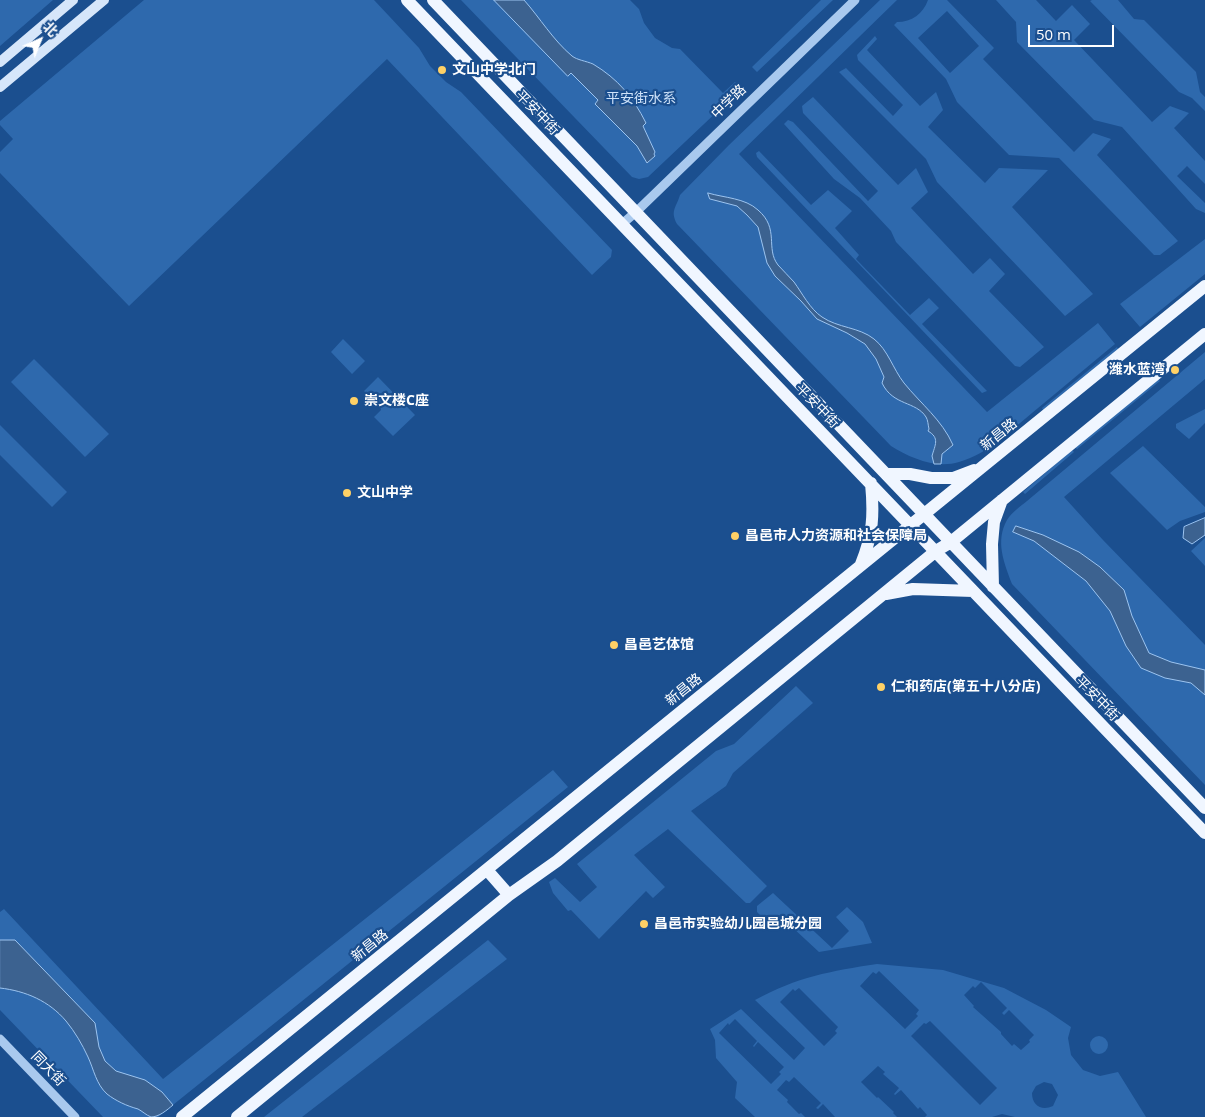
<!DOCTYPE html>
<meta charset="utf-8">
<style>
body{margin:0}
#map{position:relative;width:1205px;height:1117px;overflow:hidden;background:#1b4f8f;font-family:"Open Sans","Noto Sans SC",sans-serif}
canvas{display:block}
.north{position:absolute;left:15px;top:15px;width:50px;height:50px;-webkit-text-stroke:4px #1b4f8f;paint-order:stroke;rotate:44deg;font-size:14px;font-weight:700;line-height:20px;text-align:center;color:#fff}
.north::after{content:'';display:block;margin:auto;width:18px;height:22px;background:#fff;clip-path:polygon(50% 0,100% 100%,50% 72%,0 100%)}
.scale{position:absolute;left:1028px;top:25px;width:86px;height:22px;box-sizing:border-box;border:2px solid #fff;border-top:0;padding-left:6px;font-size:15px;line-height:18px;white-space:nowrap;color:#fff;-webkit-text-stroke:4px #1b4f8f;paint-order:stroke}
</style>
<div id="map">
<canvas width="1205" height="1117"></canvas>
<div class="north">北</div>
<div class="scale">50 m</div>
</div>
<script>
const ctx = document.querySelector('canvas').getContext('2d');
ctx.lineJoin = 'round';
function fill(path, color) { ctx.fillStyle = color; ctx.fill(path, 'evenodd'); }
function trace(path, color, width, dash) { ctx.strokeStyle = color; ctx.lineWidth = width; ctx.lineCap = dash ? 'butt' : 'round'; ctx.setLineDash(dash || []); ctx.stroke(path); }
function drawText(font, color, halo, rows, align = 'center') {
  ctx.font = font + ' "Open Sans","Noto Sans SC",sans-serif'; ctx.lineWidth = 4.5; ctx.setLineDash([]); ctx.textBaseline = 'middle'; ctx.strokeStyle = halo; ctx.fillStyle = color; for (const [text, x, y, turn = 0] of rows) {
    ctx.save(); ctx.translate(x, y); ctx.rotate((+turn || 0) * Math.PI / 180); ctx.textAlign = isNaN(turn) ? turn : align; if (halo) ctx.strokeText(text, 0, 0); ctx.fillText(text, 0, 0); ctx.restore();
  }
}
fill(new Path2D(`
 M0,0H53L0,46Z
 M144,0H374L419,48L430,66L446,82L461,92L612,250L611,257L592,275L387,59L129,306L0,173V152L13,139L0,125V121Z
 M461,0H630L639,9L644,23L655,38L672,48L680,49L723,93L735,82L741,89L648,177L639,179L632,177Z
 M821,0H833L757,72L752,67Z
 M880,0H897L739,154L987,412L1098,323L1115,344C1087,367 1060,390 1032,413C1010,431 988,454 959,462C936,469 910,458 891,446L677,224C670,211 676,208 680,195L729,145Z
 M928,0H947L994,48L983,59L1074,152L1093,133L1111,139L1097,155L1178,241L1160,255H1154L1059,158L1009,155L957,102L946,79L894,25L897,22C912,22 923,14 928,0ZM947,11L979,46L950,73L918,38Z
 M996,0H1036L1056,21L1072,5L1090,24L1074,40L1152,122L1170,106L1189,113L1174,128L1205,161V184L1187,166L1177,176L1205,203V213L1196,209L1122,127L1094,120L1017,42L1016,22Z
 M1092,0H1118L1134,19L1144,20L1196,72L1200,92L1205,97V111L1192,98L1179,92L1090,1Z
 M875,36L877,39L867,50L920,106L936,92L943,110L928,127L985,183L999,168L1048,170L1012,207L1093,294L1065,316L937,182L926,159L839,72L846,68L893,116L903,105L858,60L857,55Z
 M813,97L898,185L916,168L928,192L911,208L973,274L990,258L1005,274L989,291L1044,347L1020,367L1015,366L896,242L891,231L860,198L834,179L784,124L788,120L793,122L868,201L878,191L803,113L802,106Z
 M759,151L811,205L828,190L852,211L835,228L859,255L856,259L910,315L929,298L939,308L922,324L987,391L982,393L757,157L756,153Z
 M1205,239V274L1140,327L1120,304Z
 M343,339L365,361L352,374L331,352Z
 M1117,347L1118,349L1043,410L1042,408Z
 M1205,352V379L1064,497L1103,540L1205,645V785L1012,584C1004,563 995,541 1007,520C1011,513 1021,506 1027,501Z
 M34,359L109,434L85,457L11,382Z
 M378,377L415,415L393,436L374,417L381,410L380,406L377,404L364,391Z
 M1157,379L1160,381L1077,449L1075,447Z
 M1205,409V423L1189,439L1176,428V424Z
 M0,425L67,492L52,507L0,455Z
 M1143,446L1205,507V512L1180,521L1167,530L1110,473Z
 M1072,450L1074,452L1025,494L1023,492Z
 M1205,538V566L1191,551Z
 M796,686L813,703L733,773L726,786L691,811L767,886L750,903H746L668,829L634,855L665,887L653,898L646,891L599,939L571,910L568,911L553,893L549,882L555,878L580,902L597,887L577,864L716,751L734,744Z
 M553,770L568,787L158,1117H103L0,1010V912L4,909L163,1079Z
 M773,893L832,948L849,931L836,917L847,907L863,922L872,943L819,952L779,915L769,924L757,912V906Z
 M488,940L507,959L302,1117H264Z
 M877,964L943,970L1004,988L1046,1010L1071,1027L1068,1038L1071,1055L1083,1070L1100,1076L1118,1072L1146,1117H1015L1002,1114L992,1117H925L927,1115L920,1107L918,1109L901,1090L895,1095L894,1094L899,1088L883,1074L885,1072L878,1066L861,1082L877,1098L878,1097L894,1112L893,1113L897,1117H835L823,1104L818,1109L816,1108L821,1103L794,1077L789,1082L786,1080L777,1090L788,1100L787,1102L799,1114L801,1113L805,1117H755L735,1098L737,1082L716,1058L715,1040L710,1029L741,1009L794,1060L805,1048L755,1000C797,977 831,971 877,964ZM879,971L919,1010L916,1014L918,1016L905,1029L860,986L873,972L876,974ZM981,982L1007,1008L1002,1013L1004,1015L1009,1010L1034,1035L1029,1040L1030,1042L1021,1050L1014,1044L1012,1046L1001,1034V1032L973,1007L974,1006L964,995L973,986L975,988ZM799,988L838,1027L835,1031L837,1033L824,1046L780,1002L793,989L795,991ZM735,1019L757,1041L753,1046L754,1047L758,1042L784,1067L779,1072L781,1074L771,1084L719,1033L728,1023L729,1025ZM930,1021L997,1088L980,1105L911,1036L924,1023L926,1024ZM1044,1082L1052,1084L1058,1095L1053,1106C1042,1111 1032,1106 1032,1093L1036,1086Z
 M1090 1045a9 9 0 1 1 18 0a9 9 0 1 1-18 0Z`), '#2e69ad');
const water = new Path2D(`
 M494,0H524C540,18 553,40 572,56C577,60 586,61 593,64C618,79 633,97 646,123L643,126L655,152L654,154L655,156L647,163L637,146L595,104L598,100L571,73L568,76Z
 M708,193C725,198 745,198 758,210C780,229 765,248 778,265C783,271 789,276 794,282C802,293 810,309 822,317C838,328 859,327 874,339C888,350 893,369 904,383C921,404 942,420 953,445L942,454L941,464H934L932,456C935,445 940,438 928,431L929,429C928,425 928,420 926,417C916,401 893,406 882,383L884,377L876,359L865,344L847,333L817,319L801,301L775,276L767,263L758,227L747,215L737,206L710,199Z
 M1205,518V535L1192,544L1183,538L1184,527Z
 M1016,526L1043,535L1079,552L1100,567L1124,590L1132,616L1149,653L1171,662L1205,670V695L1191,683L1165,678L1141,668L1126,646L1110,611L1086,581L1034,541L1013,532Z
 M0,940H15L95,1023L99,1047L105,1061L116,1071L145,1080L162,1092L173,1105C167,1110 159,1117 151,1117C146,1115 142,1111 138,1109C127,1106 116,1101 107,1094C96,1084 94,1070 88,1057C82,1044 75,1032 66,1021C49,1001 26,991 0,988Z`);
fill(water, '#3c6290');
trace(water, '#9cc4f0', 1);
trace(new Path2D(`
 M622,224L636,212L855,0
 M0,1039L75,1117`), '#a9c9ee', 9);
trace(new Path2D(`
 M0,62L73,0
 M0,87L104,0`), '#d6e6fa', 10);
trace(new Path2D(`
 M407,0L1205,833
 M433,0L1205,808
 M886,474H910L931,478H953L974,470
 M861,564C873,535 874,514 871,483
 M993,587L992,544L994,522L1002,500
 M886,594L913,589L973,591
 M487,870L509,895
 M182,1117L1205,286
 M237,1117L509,895L557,861L936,551L951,542L1205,334`), '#f0f6ff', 12);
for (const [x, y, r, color] of [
 [442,70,5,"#ffd166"],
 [1175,370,5,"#ffd166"],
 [354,401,5,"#ffd166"],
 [347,493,5,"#ffd166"],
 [735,536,5,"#ffd166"],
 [614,645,5,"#ffd166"],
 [881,687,5,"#ffd166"],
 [644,924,5,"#ffd166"]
]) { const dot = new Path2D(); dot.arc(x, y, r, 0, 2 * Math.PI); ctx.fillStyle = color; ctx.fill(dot); trace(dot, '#1b4f8f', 2); }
drawText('bold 14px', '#fff', '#1b4f8f', [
 ["文山中学北门",452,70],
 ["潍水蓝湾",1165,370,"right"],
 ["崇文楼C座",364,401],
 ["文山中学",357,493],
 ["昌邑市人力资源和社会保障局",745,536],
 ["昌邑艺体馆",624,645],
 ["仁和药店(第五十八分店)",891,687],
 ["昌邑市实验幼儿园邑城分园",654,924]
], 'left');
drawText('14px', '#cfe3fa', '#1b4f8f', [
 ["平安街水系",641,99]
]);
drawText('14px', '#fff', '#1b4f8f', [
 ["中学路",729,102,-44],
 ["平安中街",537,113,46],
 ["平安中街",817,406,46],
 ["新昌路",999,435,-39],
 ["新昌路",684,690,-39],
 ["平安中街",1097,699,46],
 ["新昌路",370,946,-39],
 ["同大街",48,1069,46]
]);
</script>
